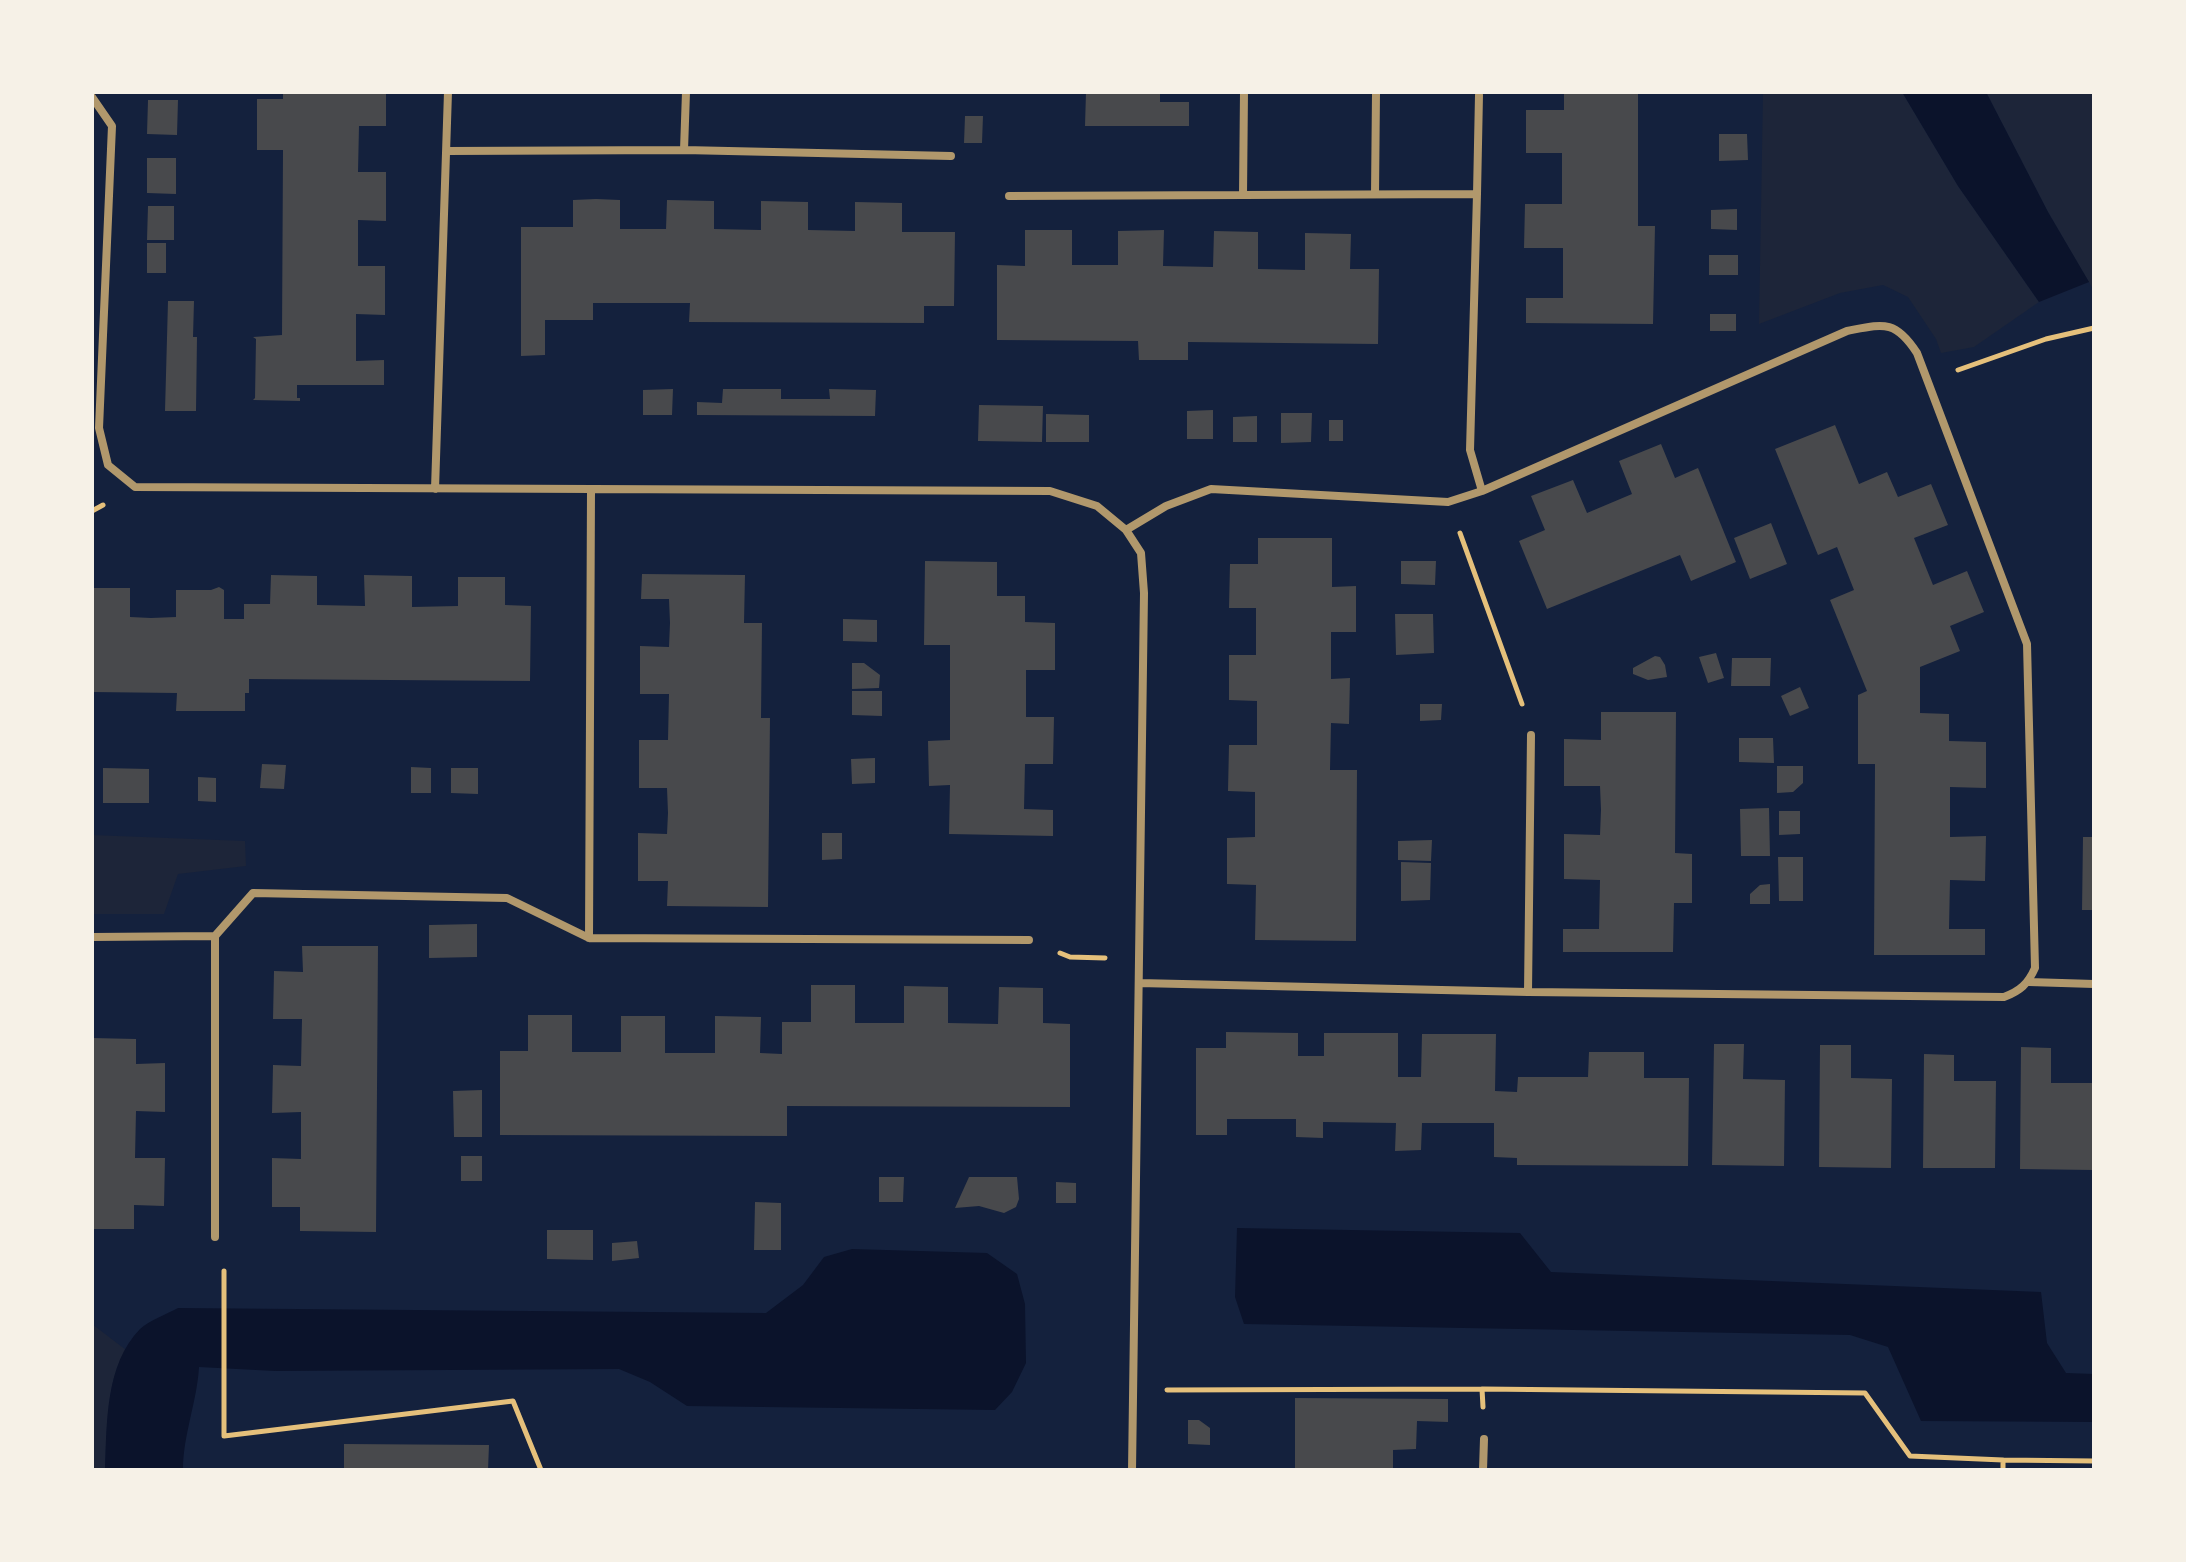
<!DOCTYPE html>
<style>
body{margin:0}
#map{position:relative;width:2186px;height:1562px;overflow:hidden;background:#14213d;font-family:Barlow,sans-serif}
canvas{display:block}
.frame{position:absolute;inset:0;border:94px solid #f6f1e7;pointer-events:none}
</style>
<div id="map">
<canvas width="2186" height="1562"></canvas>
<div class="frame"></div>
</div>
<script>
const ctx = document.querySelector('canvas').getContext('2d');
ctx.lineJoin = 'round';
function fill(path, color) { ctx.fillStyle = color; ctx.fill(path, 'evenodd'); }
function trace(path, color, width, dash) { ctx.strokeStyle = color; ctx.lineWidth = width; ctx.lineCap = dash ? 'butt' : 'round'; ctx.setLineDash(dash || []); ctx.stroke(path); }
fill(new Path2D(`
 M1763,92H1902L1958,186L2039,302L1974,347L1941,353L1936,339L1908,297L1883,285L1840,293L1759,324Z
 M1986,92H2094V291L2048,212Z
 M92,835L245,841L246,866L178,874L164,914H92Z
 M92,1324L126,1350C106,1379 107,1435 105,1470H92Z`), '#1d2539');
fill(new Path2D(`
 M1902,92H1986L2048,212L2089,282L2039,302L1958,186Z
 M1237,1228L1520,1233L1551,1272L2041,1292L2047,1343L2066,1373L2094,1374V1422L1921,1421L1888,1347L1850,1335L1244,1324L1235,1297Z
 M852,1249L987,1253L1017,1274L1025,1304L1026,1363L1012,1392L995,1410L687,1406L650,1382L619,1369L275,1371L199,1367C197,1402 183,1435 183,1470H105C107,1423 105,1365 140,1329C150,1320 167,1314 178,1308L766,1313L803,1285L824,1257Z`), '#0b132b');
fill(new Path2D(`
 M283,92H386V126H359L358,172H386V221L358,220V266H385V315L356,314V361L384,360V385H297V398H300V401L253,400L255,398L256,339L253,337L282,335L283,150H257V99H283Z
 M1086,92H1160V102H1189V126H1085Z
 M1564,92H1638V226H1655L1653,324L1526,323V298H1563V248H1524L1525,204H1562V153H1526V110H1564Z
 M148,100H178L177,135L147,134Z
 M965,116H983L982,143H964Z
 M1719,134H1747L1748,160L1719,161Z
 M147,158H176V194L147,193Z
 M596,199L620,200V229H666L667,200L714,201V229L761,230V201L808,202V230L855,231V202L902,203V232H955L954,306H924V323L689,322L690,303H593V320H545V355L521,356V227H573V200Z
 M148,206H174V240H147Z
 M1737,209V230L1711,229V210Z
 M1025,230H1072V265H1118V231L1164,230L1163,266L1213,267L1214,231L1258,232V269L1305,270V233L1351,234L1350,269H1379L1378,344L1188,342V360H1139L1138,341L997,340V265L1025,266Z
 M147,243H166V273H147Z
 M1709,255H1738V275H1709Z
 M168,301H194L193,337H197L196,411H165Z
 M1710,314H1736V331H1710Z
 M673,389L672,415H643V390Z
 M723,389H781V399H830L829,389L876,390L875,416L697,415V402L722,403Z
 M979,405L1043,406L1042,442L978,441Z
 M1213,410V439H1187V411Z
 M1281,413H1312L1311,442L1281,443Z
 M1046,414L1089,415V442H1046Z
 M1257,416V442H1233V417Z
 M1329,420H1343V441H1329Z
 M1835,425L1859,484L1887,472L1898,497L1931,484L1948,525L1914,538L1933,585L1967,571L1984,612L1950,626L1960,651L1920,667V713L1949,714V741L1986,742V788L1950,787V837L1986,836L1985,881L1950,880L1949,929H1985V955H1874L1875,764H1858V695L1867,691L1830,600L1854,590L1837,547L1818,555L1775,449Z
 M1661,444L1675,478L1698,468L1736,562L1691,581L1680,555L1547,609L1519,541L1545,530L1531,496L1573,480L1587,513L1632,494L1619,461Z
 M1771,523L1787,564L1750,579L1734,538Z
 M1258,538H1332V587L1356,586V632H1331V679L1350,678L1349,724L1331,723L1330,770H1357L1356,941L1255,940L1256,885L1227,884V838L1255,837V792L1228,791L1229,745H1257V701L1229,700V655H1256V608H1229L1230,564H1258Z
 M925,561L997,562V596H1025V622L1055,623V670H1026V717H1054L1053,764H1025L1024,809L1053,810V836L949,834L950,785L929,786L928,741L950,740V645H924Z
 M1401,561H1436L1435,585L1401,584Z
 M642,574L745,575L744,623H762L761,718H770L768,907L667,906L668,881H638V833L667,834L668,813L667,788H639V740H668L669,694H640V646L669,647L670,623L669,599H641Z
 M271,575L317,576V605L365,606L364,575L412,576V607L458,606V577H505V605L531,606L530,681L249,679V693H245V711H176L177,693L92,692V588H130V617L151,618L176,617V590H211L219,587L224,590V619H244V604H270Z
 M1395,614H1433L1434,653L1396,655Z
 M843,619L877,620V642L843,641Z
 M1716,653L1724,678L1708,683L1699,657Z
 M1655,656L1660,657L1665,665L1667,677L1648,680L1633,674V668Z
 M1732,658H1771L1770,686H1731Z
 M852,663H864L880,675L879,688L852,689Z
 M1800,687L1809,708L1790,716L1781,696Z
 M852,691H882V716L852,715Z
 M1420,704H1442L1441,720L1420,721Z
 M1601,712H1676L1675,853L1692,854V903H1674L1673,952H1563V929H1599L1600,880L1564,879V834L1600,835L1601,810L1600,786H1564V739L1601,740Z
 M1739,738H1773L1774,763L1739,762Z
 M875,758V783L852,784L851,759Z
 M262,764L286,765L284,789L260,788Z
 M1777,766H1803V783L1793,792L1777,793Z
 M411,767L431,768V793H411Z
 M103,768L149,769V803H103Z
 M451,768H478V794L451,793Z
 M198,777L216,778V802L198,801Z
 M1769,808L1770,856H1741L1740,809Z
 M1779,811H1800V834L1779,835Z
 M822,833H842V859L822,860Z
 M2083,837H2094V910H2082Z
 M1432,840L1431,861L1398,860V841Z
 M1778,857H1803V901H1779Z
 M1401,862L1431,863L1430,900L1401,901Z
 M1770,884V904H1750V894L1760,885Z
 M477,924V957L429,958V925Z
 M302,946H378L376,1232L300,1231V1207H272V1158L301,1159V1112L272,1113L273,1065L301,1066L302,1019H273L274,971L303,972Z
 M811,985H855V1023H904V986L948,987V1023L998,1024L999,987L1043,988V1023L1070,1024V1107L787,1106V1136L500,1135V1051H528V1015H572V1052H621V1016H665V1053H715V1016L761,1017L760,1053L782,1054V1022H811Z
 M1226,1032L1298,1033V1056H1324V1033H1398V1077H1421L1422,1034H1496L1495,1091L1517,1092L1518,1077H1588L1589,1052H1644V1078H1689L1688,1166L1517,1165V1158L1494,1157V1123H1422L1421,1150L1395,1151L1396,1123L1323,1122V1138L1296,1137V1119H1227V1135H1196V1048H1226Z
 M92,1038L136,1039V1064L165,1063V1112L136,1111L135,1158H165L164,1206L134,1205V1229H92Z
 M1714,1044H1744L1743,1079L1785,1080L1784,1166L1712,1165Z
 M1820,1045H1851V1078L1892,1079L1891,1168L1819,1167Z
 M2021,1047L2051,1048V1083H2093L2094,1170L2020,1169Z
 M1924,1054L1954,1055V1081H1996L1995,1168H1923Z
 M482,1090V1137H454L453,1091Z
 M461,1156H482V1181H461Z
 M879,1177H904L903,1202H879Z
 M969,1177H1017L1019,1199L1016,1207L1004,1213L979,1206L955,1208Z
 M1056,1182L1076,1183V1203H1056Z
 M755,1202L781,1203V1250H754Z
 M547,1230H593V1260L547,1259Z
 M637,1241L639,1258L612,1261V1243Z
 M1295,1398L1448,1399V1422L1417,1421L1416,1449L1393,1450V1470H1295Z
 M1188,1420H1199L1210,1428V1445L1188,1444Z
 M344,1444L489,1445L488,1470H344Z`), '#48494c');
trace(new Path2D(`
 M1958,370L2046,339L2094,328
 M92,511L103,505
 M1460,533L1522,704
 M1060,953L1070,957L1105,958
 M224,1271V1436L513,1401L541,1470
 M1167,1390L1482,1389
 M1483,1407L1482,1389L1865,1393L1910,1456L2003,1460
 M2003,1470V1460L2094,1461`), '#e5c07b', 5);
trace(new Path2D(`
 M1244,92L1243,195L1477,194L1470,450L1482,491
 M92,97L112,126L99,428L108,465L135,487L1050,491L1097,506L1126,530L1141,553L1144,593L1132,1470
 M684,150L951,156
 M447,151L684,150L686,92
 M1375,194L1376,93
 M1477,194L1479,95
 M1009,196L1243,195
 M435,489L448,92
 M1126,530L1166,506L1211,489L1448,502L1482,491L1847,331C1883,324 1895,319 1917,353L2027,644L2035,968C2028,984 2020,991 2004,997L1528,992L1139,983
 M215,936V1237
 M92,937L215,936L253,893L507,898L589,938L591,490
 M589,938L1029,940
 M2029,982L2094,984
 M1528,992L1531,735
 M1483,1470L1484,1439`), '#b1986c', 8);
</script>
